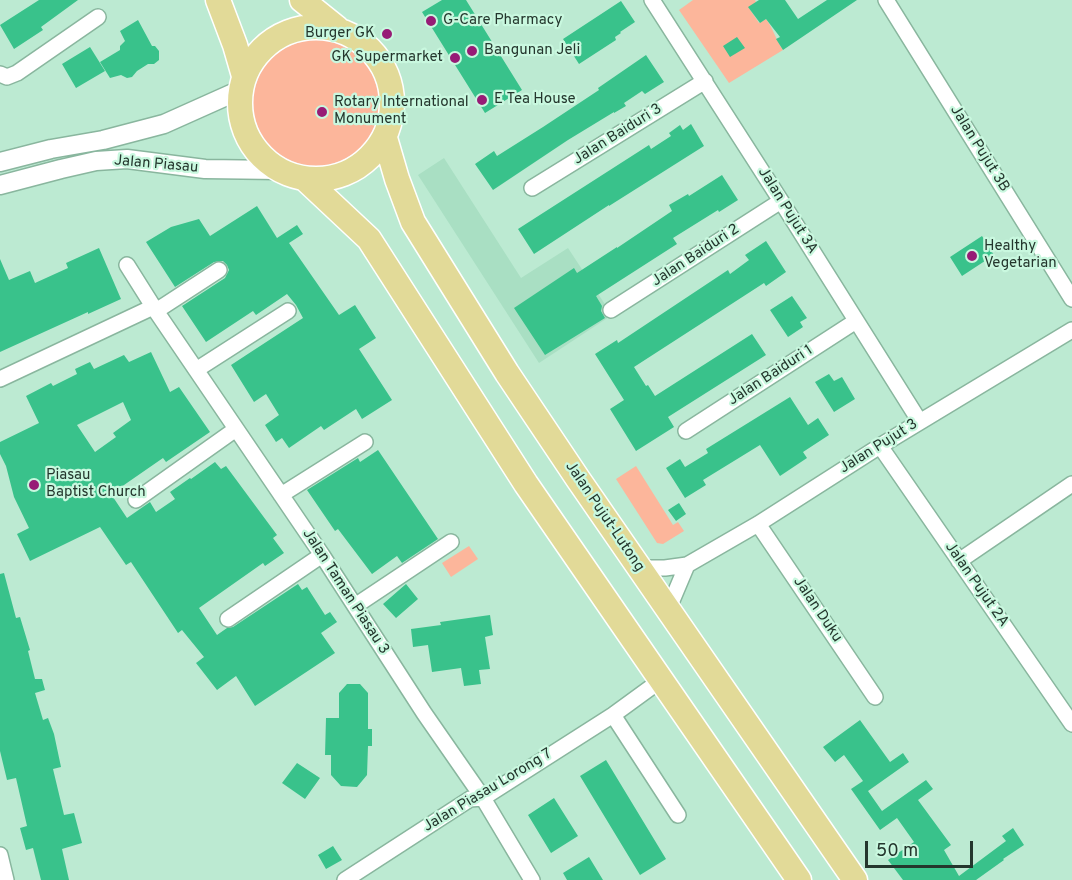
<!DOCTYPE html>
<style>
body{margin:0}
#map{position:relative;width:1072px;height:880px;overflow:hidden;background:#bcead2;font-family:Overpass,sans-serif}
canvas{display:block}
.scale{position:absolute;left:865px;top:841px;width:108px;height:27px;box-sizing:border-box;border:3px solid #24362d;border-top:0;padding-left:8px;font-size:18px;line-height:21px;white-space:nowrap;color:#24362d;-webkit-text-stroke:4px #c9f8df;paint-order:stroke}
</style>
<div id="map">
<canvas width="1072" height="880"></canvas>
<div class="scale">50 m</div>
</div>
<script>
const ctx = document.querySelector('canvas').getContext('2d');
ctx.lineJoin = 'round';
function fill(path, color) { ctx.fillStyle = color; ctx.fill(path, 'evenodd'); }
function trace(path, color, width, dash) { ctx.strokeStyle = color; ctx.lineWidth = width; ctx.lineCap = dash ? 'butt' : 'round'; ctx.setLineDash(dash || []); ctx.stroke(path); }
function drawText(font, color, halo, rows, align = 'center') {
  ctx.font = font + ' Overpass,sans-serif'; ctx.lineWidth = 4.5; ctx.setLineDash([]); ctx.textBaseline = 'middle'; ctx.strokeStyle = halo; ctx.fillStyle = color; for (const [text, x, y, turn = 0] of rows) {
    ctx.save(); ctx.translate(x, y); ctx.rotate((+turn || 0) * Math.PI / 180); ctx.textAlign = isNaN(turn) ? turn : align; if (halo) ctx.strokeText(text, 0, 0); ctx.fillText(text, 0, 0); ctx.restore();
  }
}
fill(new Path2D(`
 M444,158L521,278L568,248L612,315L539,363L418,175Z`), '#a9dfc3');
fill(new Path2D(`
 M693,0H755L756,2L749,8L759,23L766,19C773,28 776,40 783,50L729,83L679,10Z
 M253 103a63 63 0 1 1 126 0a63 63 0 1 1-126 0Z
 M636,466L673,525L678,522L684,531L663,544L657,543L616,479Z
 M469,546L478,559L451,577L442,563Z`), '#fcb69b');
fill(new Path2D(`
 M39,0H78L41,27L43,30L14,49L0,25Z
 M442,0H466L522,90L485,113L422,12Z
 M759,0H785L798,19L827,0H857L783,50L776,39L780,37L766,19L760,23L748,7Z
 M621,1L635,22L620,32L621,33L615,37L616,40L579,64L563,39Z
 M138,20L152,46H155L159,51V60L154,64H148L137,71L132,77L127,78L121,75L110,78L100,62L120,50V46L125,41L120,31Z
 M737,37L745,48L730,57L723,46Z
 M90,47L105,71L76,88L62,64Z
 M646,55L664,82L645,94L642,91L624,103L626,106L614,113V112L568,140L493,190L475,164L494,151L497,156L543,127L599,90L598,88Z
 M691,124L704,146L609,206V205L534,254L518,229L649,145L651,149L671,136L669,133L680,125L683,130Z
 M722,175L738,200L719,212L718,210L673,238L677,244L596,296L602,306L601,311L605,318L545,355L514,308L574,268L577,273L617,247V248L672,211L669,205L688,194L689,196Z
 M257,206L277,238L297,225L303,234L289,243L339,315L355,305L376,338L359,349L392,400L362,419L356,409L324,430L321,426L289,448L282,438L276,442L265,425L279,415L266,394L254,402L231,365L303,318L296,305L287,294L256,315L253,311L206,342L182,306L225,278L229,270L227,265L223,261L214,262L175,287L146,242L171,227L199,219L210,236Z
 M982,236L994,255L962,276L950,257Z
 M766,241L786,272L766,286L764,283L634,367L646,386L648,385L655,396L752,334L766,355L668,417L674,427L636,451L610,409L624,400L595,354L617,340L618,343L728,270L730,274L749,260L745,255Z
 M99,248L121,299L88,314V312L0,352V259L9,280L30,271L35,283L68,268L66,263Z
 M792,296L807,318L800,322L803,327L788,337L770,310Z
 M151,352L170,392L179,387L210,432L166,462L163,458L111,494L127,518L150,502L156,512L175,499L170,492L190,478L191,479L215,462L221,469L226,466L277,535L273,538L284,553L265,566L263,563L199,608L217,635L227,628L233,627L298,584L302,590L307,587L325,615L330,612L337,622L321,633L335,653L255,706L236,676L217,690L196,663L204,657L182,630L178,633L131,562L126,565L100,527L30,561L17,534L29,528L14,497L6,466L0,454V442L39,423L26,396L51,383L53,386L77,374L75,369L90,362L94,369L124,355L129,362ZM123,402L131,420L113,433L116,437L95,452L77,425Z
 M829,374L834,381L842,377L855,399L834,412L815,382Z
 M790,397L808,425L818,418L829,435L803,452L807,458L780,476L760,445L703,480L706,485L685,498L666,468L680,459L685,467L708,453L706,449Z
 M378,450L438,539L402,563L397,556L372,574L338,529L335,531L307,490L358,458L360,462Z
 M679,503L686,514L676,521L668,510Z
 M4,573L16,618L20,617L30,650L28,651L35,679H42L45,690L35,693L43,720L48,718L54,734L61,767L53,769L64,815L74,813L82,843L62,849L69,880H41L33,848L26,850L20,828L27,826L16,778L7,780L0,751V574Z
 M406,584L418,599L396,618L383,604Z
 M490,615L493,635L485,637L490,669L479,670L481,684L464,686L461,668L432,672L428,645L413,647L411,629L441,625L440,622Z
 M347,684H360L368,693V729H372V746H368L367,775L357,787L341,786L331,775V755H325L326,718H339V693Z
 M860,720L890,762L903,753L909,762L868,791L882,811L926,780L933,789L918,800L951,845L944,850L959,876L1006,841L1002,836L1013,828L1024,845L1003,859L1004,860L976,880H903L888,860L914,842L897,818L880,830L851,789L863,781L844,755L835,762L823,747Z
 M606,760L666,859L640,875L580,776Z
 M297,763L320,778L305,799L282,783Z
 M554,798L578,836L551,853L528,815Z
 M333,846L342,860L326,869L318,855Z
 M589,857L603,880H567L563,873Z`), '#39c28b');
const minor = new Path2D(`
 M652,0L781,201L920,422
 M886,0L1072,299
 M0,74L7,77L17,73L98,17
 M532,188L705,81
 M127,265L156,311L322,555L424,713L483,798L532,880
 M611,310L781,201
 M156,311L219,270
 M196,370L288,311
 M0,379L153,307
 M686,431L856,321
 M880,446L1072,724
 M281,495L365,442
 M136,500L236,429
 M758,524L875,697
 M959,561L1072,484
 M639,568H665L687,565L758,524L880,446L1072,330
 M355,606L451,542
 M668,610L687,565
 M228,619L322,555
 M613,715L678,815
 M0,855L6,880
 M345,880L470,799L483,798L613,715L661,680`);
const tertiary = new Path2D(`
 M0,162L51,149L103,140L164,124L240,90
 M0,185L61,169L96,161L127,159L205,169L279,170`);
const trunk = new Path2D(`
 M218,0L235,45L244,76
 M302,0L337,28
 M240 103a76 76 0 1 1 152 0a76 76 0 1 1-152 0Z
 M385,138L397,179L413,222L507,373L578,479L855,880
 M305,179L369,239L526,484L799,880`);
trace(minor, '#89b69e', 18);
trace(tertiary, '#89b69e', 21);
trace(trunk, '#fff', 27);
trace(minor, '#fff', 15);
trace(tertiary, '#fff', 18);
trace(trunk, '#e2da98', 24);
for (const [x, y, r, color] of [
 [431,21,6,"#971c76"],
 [387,34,6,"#971c76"],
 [472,51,6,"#971c76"],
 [455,58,6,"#971c76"],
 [482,100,6,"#971c76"],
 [322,112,6,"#971c76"],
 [972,256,6,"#971c76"],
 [34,485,6,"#971c76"]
]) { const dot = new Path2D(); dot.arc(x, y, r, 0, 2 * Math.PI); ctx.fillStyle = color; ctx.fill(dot); trace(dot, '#c9f8df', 2); }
drawText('15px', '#24362d', '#c9f8df', [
 ["G-Care Pharmacy",443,21],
 ["Burger GK",375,34,"right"],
 ["Bangunan Jeli",484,51],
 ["GK Supermarket",443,58,"right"],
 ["E Tea House",494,100],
 ["Rotary International",334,103],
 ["Monument",334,120],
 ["Healthy",984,247],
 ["Vegetarian",984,264],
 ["Piasau",46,476],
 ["Baptist Church",46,493]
], 'left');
drawText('15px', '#24362d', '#c9f8df', [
 ["Jalan Baiduri 3",618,135,-32],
 ["Jalan Pujut 3B",979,149,58],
 ["Jalan Piasau",156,165,5],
 ["Jalan Pujut 3A",787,211,58],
 ["Jalan Baiduri 2",696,256,-33],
 ["Jalan Baiduri 1",771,376,-33],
 ["Jalan Pujut 3",879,447,-32],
 ["Jalan Pujut-Lutong",604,517,56],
 ["Jalan Pujut 2A",976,585,55],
 ["Jalan Taman Piasau 3",345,592,57],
 ["Jalan Duku",817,610,56],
 ["Jalan Piasau Lorong 7",488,791,-31]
]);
</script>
